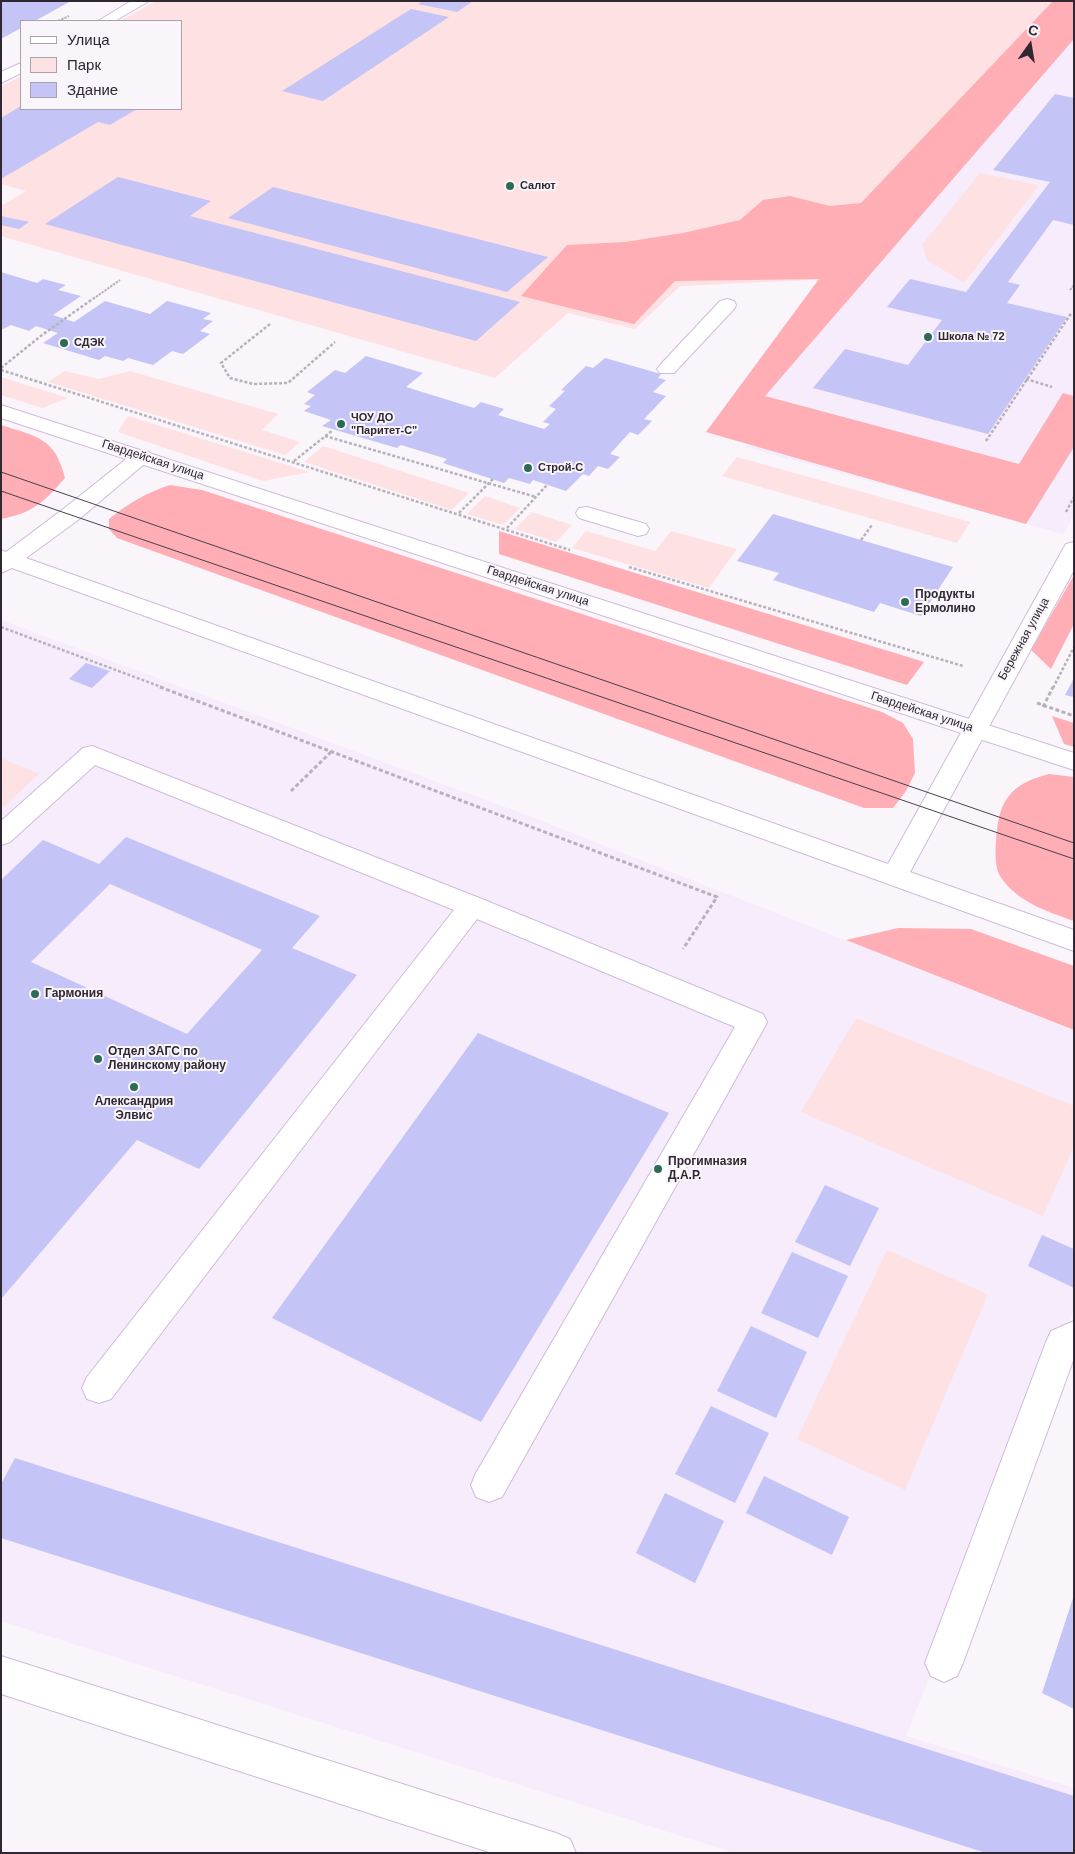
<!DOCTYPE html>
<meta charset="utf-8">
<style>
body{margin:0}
#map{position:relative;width:1075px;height:1854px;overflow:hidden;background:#f9f5fb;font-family:Arial,sans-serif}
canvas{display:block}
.frame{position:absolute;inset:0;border:2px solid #2f2732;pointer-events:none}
.legend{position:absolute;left:20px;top:20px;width:162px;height:90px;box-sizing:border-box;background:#f9f5fb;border:1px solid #a8a3ab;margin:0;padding:6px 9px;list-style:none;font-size:15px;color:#2f2732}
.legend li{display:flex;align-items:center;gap:10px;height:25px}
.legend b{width:25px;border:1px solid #a8a3ab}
.north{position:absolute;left:1005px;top:20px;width:50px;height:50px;-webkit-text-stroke:4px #f9f5fb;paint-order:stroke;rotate:13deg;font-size:14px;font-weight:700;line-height:20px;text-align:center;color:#2f2732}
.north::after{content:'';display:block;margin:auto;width:18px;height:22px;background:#2f2732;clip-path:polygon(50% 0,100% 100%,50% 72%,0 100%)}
</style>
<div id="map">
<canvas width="1075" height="1854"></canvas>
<div class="frame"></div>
<ul class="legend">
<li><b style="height:6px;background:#fff"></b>Улица</li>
<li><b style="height:14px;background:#fee1e3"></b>Парк</li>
<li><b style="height:14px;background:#c5c4f6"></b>Здание</li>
</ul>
<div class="north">С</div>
</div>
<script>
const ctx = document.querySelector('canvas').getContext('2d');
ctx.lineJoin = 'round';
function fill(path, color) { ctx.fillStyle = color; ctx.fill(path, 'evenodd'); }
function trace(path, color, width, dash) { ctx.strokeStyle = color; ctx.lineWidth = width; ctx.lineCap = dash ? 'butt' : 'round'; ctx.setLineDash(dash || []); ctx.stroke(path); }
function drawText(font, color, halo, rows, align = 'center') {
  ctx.font = font + ' Arial,sans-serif'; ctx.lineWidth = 4; ctx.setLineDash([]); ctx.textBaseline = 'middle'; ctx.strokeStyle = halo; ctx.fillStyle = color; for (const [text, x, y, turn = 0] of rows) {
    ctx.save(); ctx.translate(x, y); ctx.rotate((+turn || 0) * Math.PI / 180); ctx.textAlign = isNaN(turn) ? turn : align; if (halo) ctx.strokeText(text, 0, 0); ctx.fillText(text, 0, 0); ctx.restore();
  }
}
fill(new Path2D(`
 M1074,32V516L1063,534L745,447L763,420L733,395L831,279Z
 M1,620L526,815L1074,1030V1308L906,1736L1074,1788V1853H735L1,1621Z`), '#f6ecfb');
fill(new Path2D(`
 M156,1H1074L831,279L680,286L635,329L568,313L495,378L1,236V206L26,191L1,184V87L21,76V109H181V21H120Z
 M980,173L1039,185L964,283L927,260L922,245Z
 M65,371L99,379L130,371L278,414L262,430L300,442L285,455L48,382Z
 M1,377L68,398L42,408L1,395Z
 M128,416L310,472L263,481L118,432Z
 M323,446L469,493L452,510L304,462Z
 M737,457L970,522L957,543L722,476Z
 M485,496L520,508L503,525L467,514Z
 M532,512L572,525L556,542L515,529Z
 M586,531L655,551L671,531L737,549L709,588L572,548Z
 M1,758L39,774L1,809Z
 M856,1018L1074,1106V1146L1043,1216L801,1112Z
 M887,1250L988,1294L905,1490L797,1439Z`), '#fee1e3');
fill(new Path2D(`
 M1053,1H1074V39L765,396L1019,464L1063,393L1074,396V447L1026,524L706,432L819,279L675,281L634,324L521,296L567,245L625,242L683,233L740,220L763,200L790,196L830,206L861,203Z
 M1,425C37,437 55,437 65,478C44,502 33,513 1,519Z
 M170,485L202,490L882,712L903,723L913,739L915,773L906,791L893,808H864L117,538L109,529V519C129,503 146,493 170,485Z
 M499,531L924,662L907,685L499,554Z
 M1074,575V624L1051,669L1031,650Z
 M1052,716L1074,723V747L1064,744Z
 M1049,774L1074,777V921C1046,911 1017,902 1000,876C995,868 995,851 996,842C998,802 1009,784 1049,774Z
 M898,928L971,929L1074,966V1030L846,940Z`), '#feaeb4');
fill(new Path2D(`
 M1,1H71L35,21H21V28L1,39Z
 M423,1H473L457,12L418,4Z
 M411,9L449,17L323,101L282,91Z
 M1055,94L1074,98V225L1053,220L1008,282L1020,285L1007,303L1067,317L988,434L813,388L845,349L908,365L942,320L887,307L910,279L966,292L1050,182L993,170Z
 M21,106V109H137L110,125L98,122L1,179V118Z
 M118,177L211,201L190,216L520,302L476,341L45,224Z
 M273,187L548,257L507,292L228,218Z
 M1,216L29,222L19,229L1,225Z
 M1,272L37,283L43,279L66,285L58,290L81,296L53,315L74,322L105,301L150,314L167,301L211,313L203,319L213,321L200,331L210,334L183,354L172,351L153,365L128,358L123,361L105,356L99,360L43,343L58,333L36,326L29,331L11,325L1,330Z
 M366,356L423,373L406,387L474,408L481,402L504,409L498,415L544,429L550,424L543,422L556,409L549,406L565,391L561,390L586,366L593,368L605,358L661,374L658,378L666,380L653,392L666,396L644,419L652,421L638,435L630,432L610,454L620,457L608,469L598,466L589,476L583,474L566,491L533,480L530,484L509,478L504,483L443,463L447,459L401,445L397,448L322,426L331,420L304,411L311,406L304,404L315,395L307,392L335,370L345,373Z
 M773,514L861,540L953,567L921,616L880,603L874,612L773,580L779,573L737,561Z
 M86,663L110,671L92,688L69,679Z
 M1074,678V697L1065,695Z
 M126,837L320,916L292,948L357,975L199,1169L137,1140L1,1299V880L43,840L99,864ZM110,884L262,950L187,1034L31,962Z
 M478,1033L669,1113L481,1422L272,1318Z
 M825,1185L879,1208L850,1266L795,1242Z
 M1042,1235L1074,1249V1288L1028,1266Z
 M792,1252L848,1276L818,1338L761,1313Z
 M751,1326L807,1352L776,1418L717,1391Z
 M711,1406L769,1433L735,1503L675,1474Z
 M15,1458L1074,1796V1853H986L1,1538V1484Z
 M764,1476L849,1517L832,1555L746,1513Z
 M665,1493L724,1521L695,1583L636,1553Z
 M1073,1598H1074V1709L1042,1693Z`), '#c5c4f6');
const service = new Path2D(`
 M727,299L734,301L736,305L734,309L674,373H660L657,369L660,365L720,301Z
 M587,507L646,524L649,529L646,534L638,536L579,518L576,513L579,508Z
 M92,746L482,899L763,1014L767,1022L763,1030L502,1497L489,1502L476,1497L471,1485L476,1473L735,1027L477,919L111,1399L99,1403L87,1399L82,1388L87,1377L454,910L95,765L10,842L1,845V821L83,748Z
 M1074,1321V1358L963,1663L957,1676L944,1682L931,1676L925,1663L1046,1342L1051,1331Z
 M1,1656L556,1833L570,1839L576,1853H492L1,1694Z`);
const minor = new Path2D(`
 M131,1H149L115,21H98Z
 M21,63V73L1,83V72Z
 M142,450L149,452L152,456L149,460L78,520L26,558L888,864L1063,549L1066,544L1074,542V570L910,872L1074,930V951L12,568L1,573V550L6,552L62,510L135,452Z`);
const tertiary = new Path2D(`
 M1,405L1074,753V770L1,418Z`);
trace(service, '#d0bbd9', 2);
trace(minor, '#d0bbd9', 2);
trace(tertiary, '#d0bbd9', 2);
trace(new Path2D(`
 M58,21L69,16
 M1070,290L1074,285
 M93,299L120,280`), '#b7b2ba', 2, [2.5, 1]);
trace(new Path2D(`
 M270,324L221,363L230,378L253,384L288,383L335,342
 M1,368L42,335L94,298
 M1,370L570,550
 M1026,379L1052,387
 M325,436L536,497
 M986,441L1072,312
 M294,461L333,430
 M1066,512L1074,497
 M459,513L493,479
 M507,528L547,485
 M861,540L872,525
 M629,567L963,666
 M1,627L164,688
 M1053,688L1074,647`), '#b7b2ba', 2.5, [3, 2]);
trace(new Path2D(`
 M160,687L717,897L683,949
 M1037,703L1074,716
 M1043,707L1053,687
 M291,791L332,751`), '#b7b2ba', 3, [4, 2.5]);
fill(service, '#fff');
fill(minor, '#fff');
fill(tertiary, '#fff');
trace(new Path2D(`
 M1,472L1074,843
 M1,491L1074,859`), '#49414c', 1);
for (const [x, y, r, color] of [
 [510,186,5,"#2d6b57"],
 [928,337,5,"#2d6b57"],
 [64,343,5,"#2d6b57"],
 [341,424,5,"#2d6b57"],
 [528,468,5,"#2d6b57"],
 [905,602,5,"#2d6b57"],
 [35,994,5,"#2d6b57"],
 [98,1059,5,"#2d6b57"],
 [134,1087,5,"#2d6b57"],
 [658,1169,5,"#2d6b57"]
]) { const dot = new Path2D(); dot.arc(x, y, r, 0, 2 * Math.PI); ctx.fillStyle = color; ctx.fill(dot); trace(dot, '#f9f5fb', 2); }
drawText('bold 11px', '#2f2732', '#f9f5fb', [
 ["Салют",520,186],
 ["Школа № 72",938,337],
 ["СДЭК",74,343],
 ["ЧОУ ДО",351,418],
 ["\"Паритет-С\"",351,431],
 ["Строй-С",538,468]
], 'left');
drawText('12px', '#2f2732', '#f9f5fb', [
 ["Гвардейская улица",153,460,18],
 ["Гвардейская улица",538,586,18],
 ["Бережная улица",1024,639,-61],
 ["Гвардейская улица",922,712,18]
]);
drawText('bold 12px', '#2f2732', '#f9f5fb', [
 ["Продукты",915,595],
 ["Ермолино",915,609],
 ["Гармония",45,994],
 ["Отдел ЗАГС по",108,1052],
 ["Ленинскому району",108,1066],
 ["Александрия",134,1102,"center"],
 ["Элвис",134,1116,"center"],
 ["Прогимназия",668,1162],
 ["Д.А.Р.",668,1176]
], 'left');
</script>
